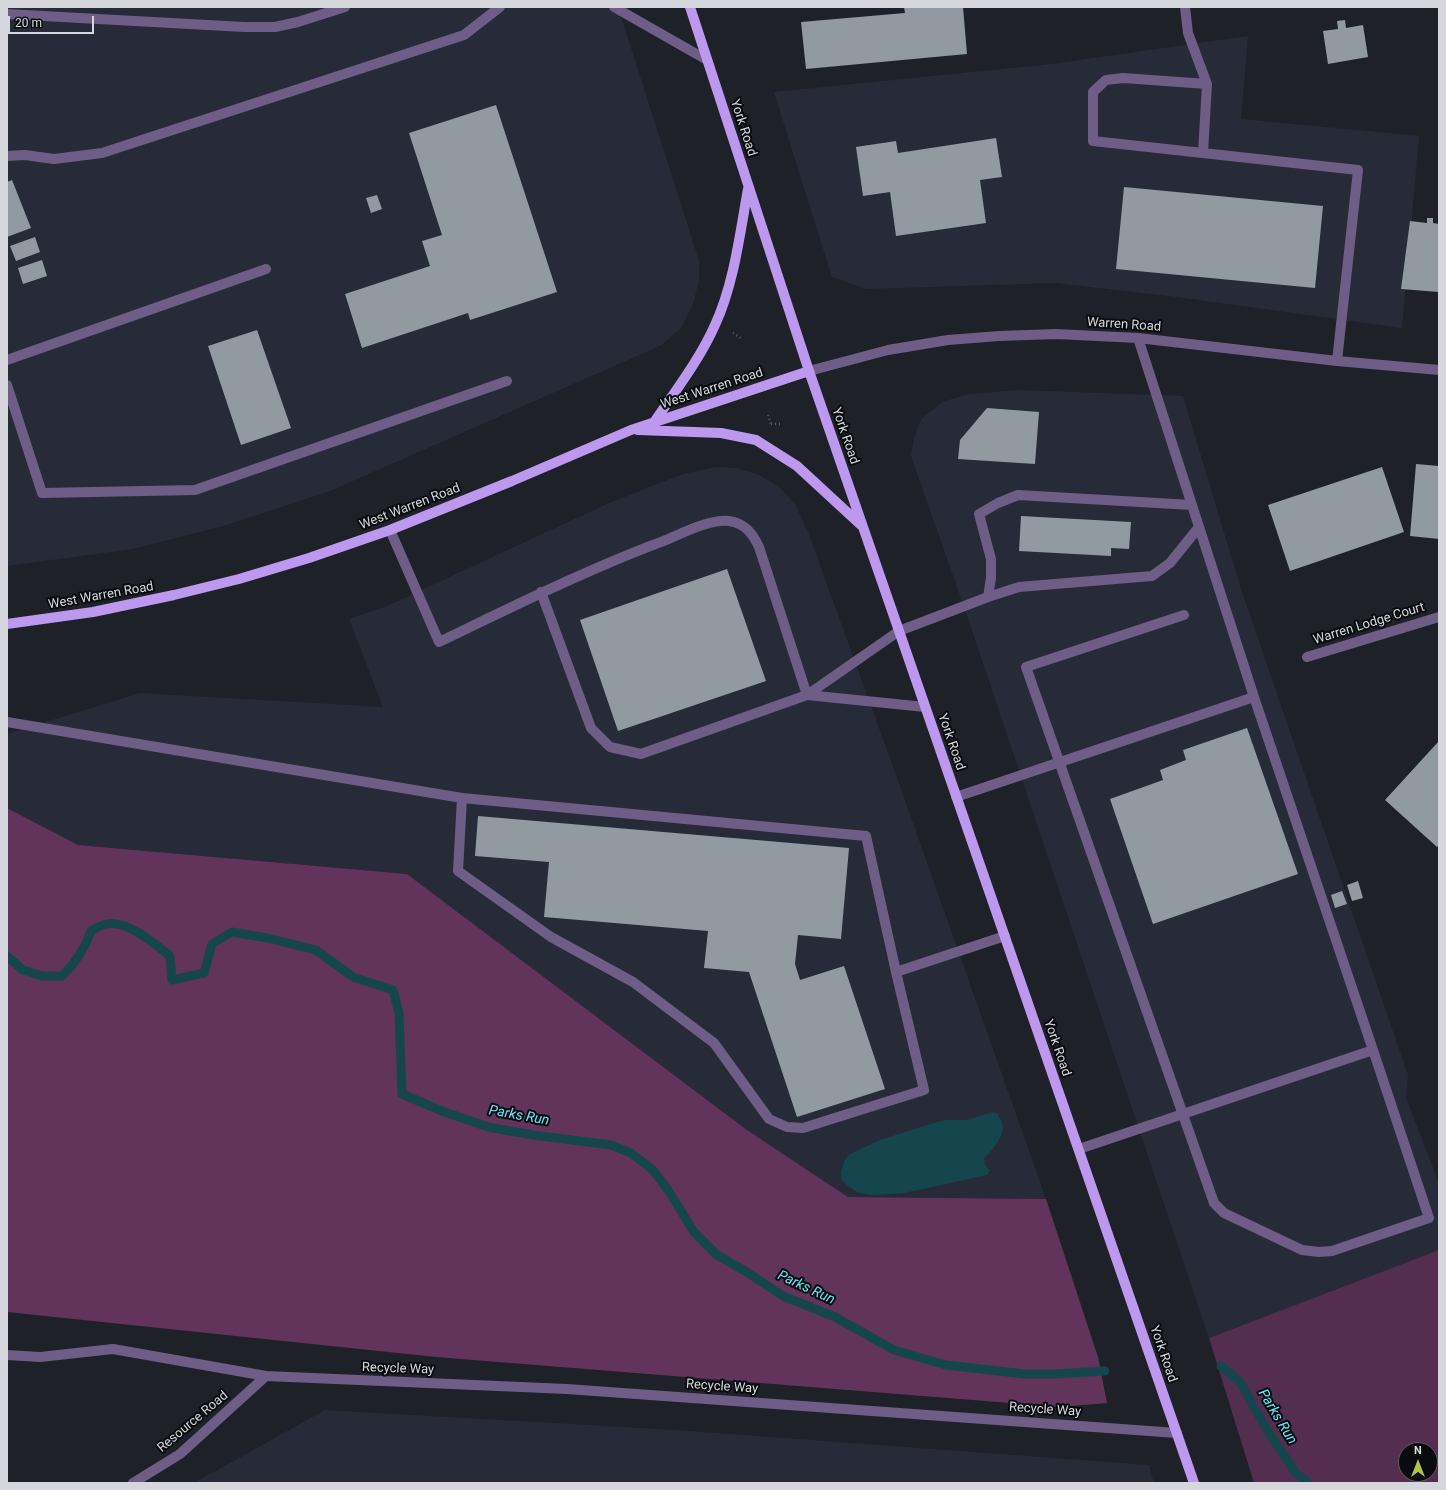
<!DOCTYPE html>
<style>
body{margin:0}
#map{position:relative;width:1446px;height:1490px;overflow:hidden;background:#1f2129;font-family:Roboto,sans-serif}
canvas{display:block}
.frame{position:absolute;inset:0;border:8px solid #d5d7dc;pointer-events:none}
.north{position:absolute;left:1398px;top:1442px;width:40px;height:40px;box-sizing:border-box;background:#0a0b0e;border:1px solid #5b5d60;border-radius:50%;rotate:0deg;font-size:11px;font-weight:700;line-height:16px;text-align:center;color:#d5d7dc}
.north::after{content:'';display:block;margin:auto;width:14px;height:18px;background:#b2c34c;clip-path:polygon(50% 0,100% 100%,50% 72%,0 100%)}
.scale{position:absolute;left:8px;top:16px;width:86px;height:18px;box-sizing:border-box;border:2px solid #d5d7dc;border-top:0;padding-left:5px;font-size:12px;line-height:14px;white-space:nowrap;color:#d5d7dc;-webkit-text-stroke:3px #0a0b0e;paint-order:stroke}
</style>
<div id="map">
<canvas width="1446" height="1490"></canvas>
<div class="frame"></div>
<div class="north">N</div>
<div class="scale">20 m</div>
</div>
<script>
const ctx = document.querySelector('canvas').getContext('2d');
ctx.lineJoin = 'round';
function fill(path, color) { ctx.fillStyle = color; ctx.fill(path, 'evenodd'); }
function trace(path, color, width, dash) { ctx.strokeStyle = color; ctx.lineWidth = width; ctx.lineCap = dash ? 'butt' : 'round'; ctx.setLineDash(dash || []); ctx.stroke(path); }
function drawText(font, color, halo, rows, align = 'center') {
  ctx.font = font + ' Roboto,sans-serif'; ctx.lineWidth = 4; ctx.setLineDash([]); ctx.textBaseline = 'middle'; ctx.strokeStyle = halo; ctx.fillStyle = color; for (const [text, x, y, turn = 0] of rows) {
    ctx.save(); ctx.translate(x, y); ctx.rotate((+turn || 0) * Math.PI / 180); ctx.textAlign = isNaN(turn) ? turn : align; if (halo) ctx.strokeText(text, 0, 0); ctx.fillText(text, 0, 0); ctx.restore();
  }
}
fill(new Path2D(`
 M7,7H618L699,261V281L693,304L682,327L662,345L330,491L223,526L133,549L7,566Z
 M1248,36L1241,119L1419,136L1402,328L1177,297L1056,283L866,289L832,277L774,92L1052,64Z
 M1018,390L1183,396L1241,589L1408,1075L1406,1098L1439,1183V1250L1209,1338L969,621L911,456L914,438L921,419L942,402L969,394Z
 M715,467L735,468L757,474L778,486L795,504L808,532L895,772L1046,1199L848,1197L747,1130L407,874L78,845L7,808V734L140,693L383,707L349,619L385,607L609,503L683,474Z
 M325,1410L676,1430L1149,1465L1154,1483H194Z`), '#272b37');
fill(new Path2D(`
 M1439,1250V1483H1254L1209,1338ZM1406,1450H1430V1474H1406Z`), '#542e4e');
fill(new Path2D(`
 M7,808L78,845L407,874L747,1130L848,1197L1046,1199L1098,1357L1107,1403L1060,1407L436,1357L7,1312Z`), '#62345b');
fill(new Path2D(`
 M992,1112L997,1113C998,1116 1001,1119 1002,1122C1006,1135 993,1150 984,1158L985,1165L990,1171L987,1175L904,1193L874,1195L859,1193L848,1186L842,1180L841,1172L844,1162L848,1155L880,1140L944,1120H968Z`), '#16464d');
trace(new Path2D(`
 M7,956L23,970L42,976H62C76,963 85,948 91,931C95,929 99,926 103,925C124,917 154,943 170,956L172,980L204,973L212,944L232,932L267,938L316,950L353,977L393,990L399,1013L402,1094L442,1111L488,1127L533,1135L611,1145L631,1153L653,1170L668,1190L694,1232L717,1255L745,1271L783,1296L835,1317L894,1350L946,1365L1025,1374H1054L1105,1371
 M1221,1366L1240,1382L1267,1430L1296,1473L1308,1483`), '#16464d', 9);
fill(new Path2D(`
 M904,7H963L967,54L806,69L801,22L905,13Z
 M1345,20L1346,28L1363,25L1368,57L1328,64L1323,31L1338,29L1337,21Z
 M496,105L557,292L470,320L468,313L362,348L345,294L430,266L422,241L442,235L409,133Z
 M996,138L1002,177L980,180L986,223L896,236L890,192L863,196L856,147L896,141L898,153Z
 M12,180L31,228L7,237V182Z
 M1124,187L1323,206L1315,288L1116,269Z
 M377,195L382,209L371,213L366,198Z
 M1427,218H1433V223L1439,224V292L1401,289L1410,221L1427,223Z
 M35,237L40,252L16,261L10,246Z
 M42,260L47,276L23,284L18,268Z
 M257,330L291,428L241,445L208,346Z
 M987,408L1039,412L1035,464L958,459L960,440Z
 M1416,464L1439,466V539L1410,536Z
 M1382,467L1404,532L1290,571L1268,505Z
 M1021,516L1131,522L1129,549L1111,548V556L1019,551Z
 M727,569L766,681L618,731L580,620Z
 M1247,728L1298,874L1153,924L1110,799L1163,780L1160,770L1186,760L1183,750Z
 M1439,741V845L1437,847L1385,800Z
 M478,816L849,848L841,939L798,935L795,964L800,980L844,966L885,1089L797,1117L749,972L704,968L708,931L544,917L549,862L475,856Z
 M1358,881L1363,898L1352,901L1347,885Z
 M1342,891L1347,904L1335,908L1331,895Z`), '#919aa1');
trace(new Path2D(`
 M733,333L741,338
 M768,415L771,424V426
 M771,424H780`), '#595b62', 2.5, [1, 3]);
trace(new Path2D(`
 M614,7L707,60
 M1185,7L1188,33L1207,84L1123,78L1106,80L1093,92V141L1358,170L1337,361
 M7,14L244,27H275L298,22L345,7
 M1203,153L1207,84
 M7,156L25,155L54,159L102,153L464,35L500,7
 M1138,338L1254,697
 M7,360L266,269
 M809,371L888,350L948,340L999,336L1056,334L1138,338L1337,361L1439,370
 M7,385L42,493L195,490L507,381
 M390,530L439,642C514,606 588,569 666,540C683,533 710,519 729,521C745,523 753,534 759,547L807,695
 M541,592L591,728L610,747L641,754L807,695L899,631L988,597L1019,587L1152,576L1170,563L1199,527
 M988,597L991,578V559L979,514L998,503L1018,495L1192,505
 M1184,615L1026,667L1214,1203L1224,1213L1302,1250L1319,1252L1332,1251L1429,1218L1373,1050
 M1307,657L1439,617
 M807,695L925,707
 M7,722L462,798
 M956,797L1254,697L1373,1050L1079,1149
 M896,972L924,1090L803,1128L787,1127L769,1119L714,1043L633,982L551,937L458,871L462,798L866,836L896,972L1005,936
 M7,1355L40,1357L113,1349L266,1376L567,1389L1177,1433
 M133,1483L180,1454L266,1376`), '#6e5d86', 10);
trace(new Path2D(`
 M690,7L809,371L1194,1483
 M655,421C676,390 700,359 715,325C734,284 740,233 748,189
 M638,430L721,433L756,440L797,466L861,525
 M7,624L93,612L174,595L239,579L309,558L390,530L512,481L631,430L809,371`), '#bc99ee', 10);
drawText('13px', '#d5d7dc', '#0a0b0e', [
 ["York Road",743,128,72],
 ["Warren Road",1124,325,4],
 ["West Warren Road",712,389,-18],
 ["York Road",845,436,71],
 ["West Warren Road",410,507,-21],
 ["West Warren Road",101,596,-10],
 ["Warren Lodge Court",1369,624,-17],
 ["York Road",951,742,71],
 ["York Road",1057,1048,71],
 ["York Road",1163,1354,71],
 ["Recycle Way",398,1369,2],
 ["Recycle Way",722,1387,4],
 ["Recycle Way",1045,1410,4],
 ["Resource Road",193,1422,-40]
]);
drawText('italic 14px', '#65e7fb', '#0a0b0e', [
 ["Parks Run",519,1116,10],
 ["Parks Run",806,1288,25],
 ["Parks Run",1277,1417,59]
]);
</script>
